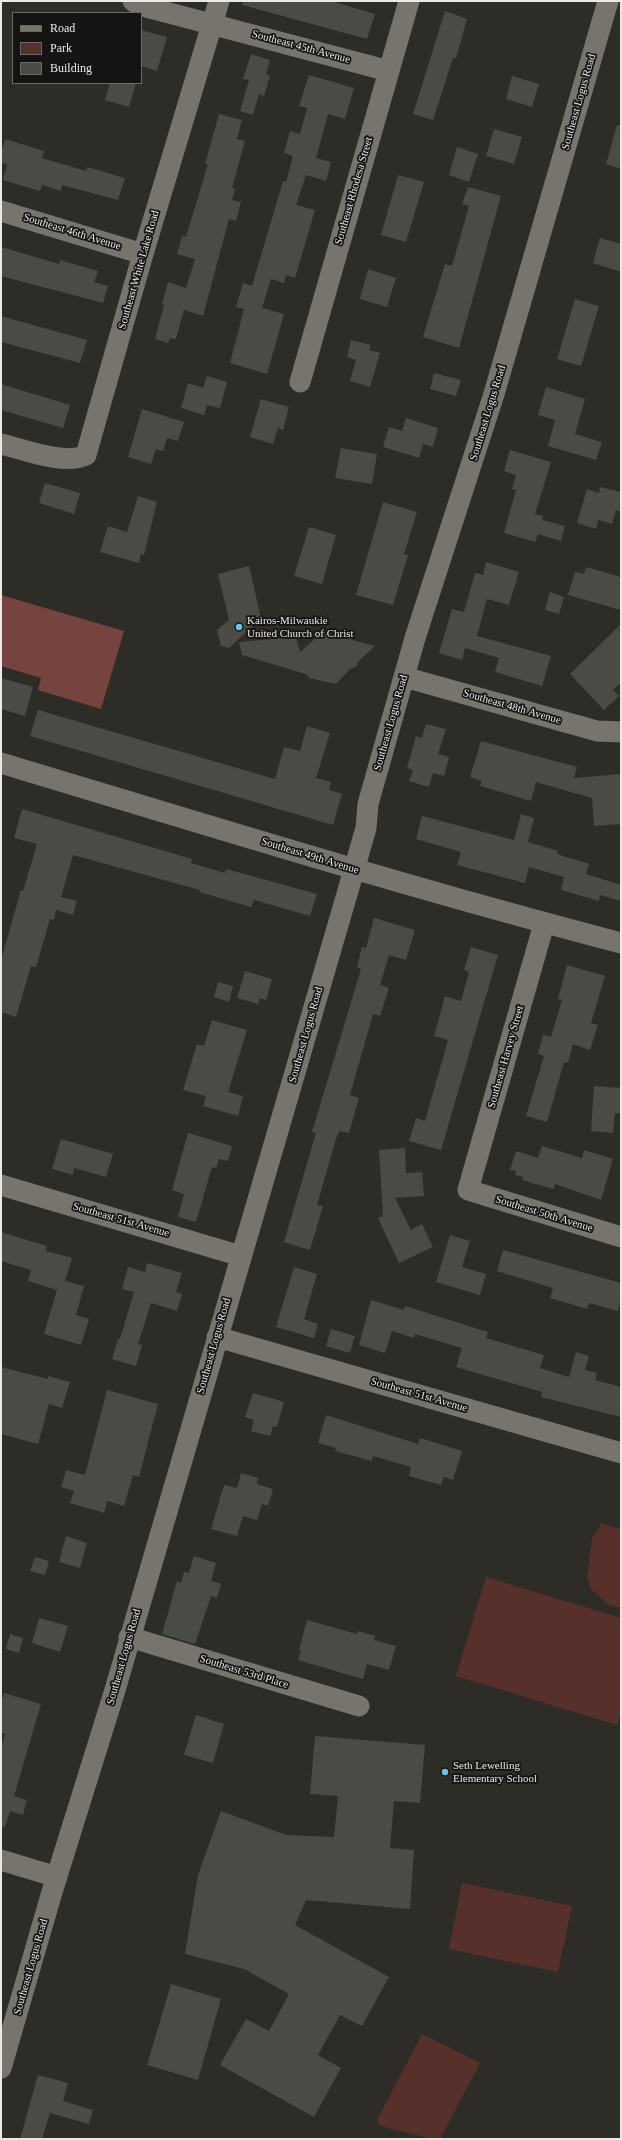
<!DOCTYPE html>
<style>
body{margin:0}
#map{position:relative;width:622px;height:2140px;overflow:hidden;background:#2e2c26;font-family:"Times New Roman",serif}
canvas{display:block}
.frame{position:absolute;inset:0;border:2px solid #ebe9e6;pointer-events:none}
.legend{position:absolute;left:12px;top:12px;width:130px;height:72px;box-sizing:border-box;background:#151412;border:1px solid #6b6967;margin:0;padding:5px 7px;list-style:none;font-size:12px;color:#ebe9e6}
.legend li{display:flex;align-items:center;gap:8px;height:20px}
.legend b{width:20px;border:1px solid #6b6967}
</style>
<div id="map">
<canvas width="622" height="2140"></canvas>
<div class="frame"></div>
<ul class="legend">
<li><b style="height:5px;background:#77746e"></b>Road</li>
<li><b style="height:11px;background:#58302b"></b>Park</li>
<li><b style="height:11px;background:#4a4b45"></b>Building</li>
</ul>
</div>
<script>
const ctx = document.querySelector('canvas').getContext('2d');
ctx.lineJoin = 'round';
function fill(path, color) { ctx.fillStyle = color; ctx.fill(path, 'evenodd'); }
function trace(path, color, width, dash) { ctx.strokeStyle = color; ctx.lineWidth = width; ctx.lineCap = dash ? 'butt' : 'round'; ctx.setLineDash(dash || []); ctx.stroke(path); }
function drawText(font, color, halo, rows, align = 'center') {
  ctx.font = font + ' "Times New Roman",serif'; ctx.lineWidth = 3.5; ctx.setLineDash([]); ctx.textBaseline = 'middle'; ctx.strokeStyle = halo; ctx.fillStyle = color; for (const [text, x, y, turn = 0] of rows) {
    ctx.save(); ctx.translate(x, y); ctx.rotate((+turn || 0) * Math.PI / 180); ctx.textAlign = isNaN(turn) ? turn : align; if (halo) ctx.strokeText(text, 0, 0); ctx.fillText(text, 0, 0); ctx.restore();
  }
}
fill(new Path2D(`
 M601,1523L621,1529V1608L609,1605L591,1589L587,1577L592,1539Z
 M486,1577L621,1618V1713L617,1725L456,1676Z
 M462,1883L572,1906L558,1972L449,1949Z
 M422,2034L480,2063L440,2139H432L380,2126L377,2120Z`), '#58302b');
fill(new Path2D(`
 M1,595L124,631L101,709L38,690L41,678L1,666Z`), '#75443e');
fill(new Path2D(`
 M243,1H331L375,14L367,39L242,5Z
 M445,11L467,19L456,58H453L433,120L413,114Z
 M141,30L167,37L157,71L141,66Z
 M251,54L270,60L266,74L270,76L264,96L259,94L253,115L240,111L249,80L243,79Z
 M309,75L354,88L345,119L328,114L316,158L331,162L326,181L306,175L296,205L315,210L295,278L286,275L284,283L271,279L262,308L284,314L267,374L230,363L244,309L236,307L243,283L252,286L283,181L286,182L293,156L284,153L290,131L300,134L307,108L299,106Z
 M512,76L539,84L532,107L506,99Z
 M110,83H136L129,107L105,100Z
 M219,114L242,120L237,139L245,141L232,188L235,189L232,200L241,202L236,221L229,219L203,316L184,310L176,339L170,338L168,343L155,339L164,305L162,304L168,282L186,288L195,259L177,254L182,236L186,237L208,164H205Z
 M617,125H621V169L606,164Z
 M494,129L522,137L514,164L486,156Z
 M5,139L44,151L42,158L86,171L87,167L125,178L118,200L62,185L61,191L42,185L40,191L3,180L7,164L1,163V153Z
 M457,147L478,154L469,182L449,175Z
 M398,175L424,182L406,242L381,235Z
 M468,187L501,196L459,348L423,337L445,264L452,266L469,206L462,204Z
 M600,238L621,244V272L593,263Z
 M1,247L59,264L60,260L98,271L94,282L108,286L103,303L1,276Z
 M368,269L396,278L387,307L360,299Z
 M575,299L599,306L581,366L557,359Z
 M1,316L87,340L80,363L1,342Z
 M351,340L371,345L369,350L380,353L370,387L350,381L356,360L347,357Z
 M434,373L461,380L456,396L430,389Z
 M207,376L227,382L220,408L207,405L204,415L181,408L188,383L203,388Z
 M1,384L70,405L63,428L1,410Z
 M546,387L585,399L575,434L602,442L596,460L548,446L555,420L538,415Z
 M261,399L289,407L283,430L278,428L273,444L250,437Z
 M142,409L184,422L178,441L167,438L163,451L156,449L151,464L128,457Z
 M406,418L438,428L433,447L423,444L419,458L383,447L389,427L402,431Z
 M341,448L377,454L372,484L335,478Z
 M510,450L551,462L535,514L543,516L542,520L565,526L561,541L538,534L535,542L504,533L516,490L512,489L516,475L504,471Z
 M45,483L80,493L74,514L39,503Z
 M600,487L621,492V512L616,510L612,524L598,520L596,529L577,523L587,489L599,493Z
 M138,496L157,502L144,555L141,554L139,563L100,552L108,526L127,532Z
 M383,502L417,512L404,554L408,555L393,605L356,595Z
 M309,527L336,535L322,584L294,576Z
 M486,562L519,572L509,605L487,599L477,636L551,656L542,686L495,672L499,658L465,648L462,660L439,653L452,609L464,612L475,573L483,575Z
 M249,566L261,618L229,648L221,646L217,630L229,620L218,574Z
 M586,567L621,577V610L568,595L575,572L584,574Z
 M550,592L564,597L559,614L545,610Z
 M621,624V683L613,690L619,696L604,710L570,674Z
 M324,631L344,637H350L352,640L375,646L358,662L357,666L350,669L336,684L309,678L306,674L242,655L239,642L296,637L300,652Z
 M1,678L33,687L25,716L1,709Z
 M38,710L275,779L284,747L300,751L307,726L330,733L316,778L331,782L329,790L342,794L333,825L30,736Z
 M426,724L446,729L438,754L449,757L444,776L433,773L429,787L409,781L413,770L407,768L416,736L422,738Z
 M481,741L577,767L574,778L621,774V824L594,826L592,798L536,782L531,801L480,786L482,781L470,777Z
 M22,809L192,859L191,863L225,873L226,869L317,894L310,916L254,900L251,907L199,892L200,890L73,855L61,897L77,901L73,915L56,910L54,920L50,919L36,967L31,966L16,1017L1,1012V960L21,890L23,891L37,844L14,838Z
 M521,814L534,818L528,842L558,851L557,854L589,864L586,874L621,885V901L600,895L599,901L561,890L564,877L529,867L525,883L457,865L461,852L416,839L422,816L514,840Z
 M374,918L415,930L406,960L389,955L380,985L389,988L380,1016L373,1014L350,1095L359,1098L349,1133L339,1131L336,1139L317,1205L323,1206L310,1250L284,1242L316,1133L312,1132L361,969L357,967L362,947L366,948Z
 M471,947L498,955L441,1150L409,1141L416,1118L425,1121L448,1040L434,1036L445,996L461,1001L469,972L464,970Z
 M567,965L605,976L591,1023L598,1025L590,1050L573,1044L568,1063L564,1062L547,1122L526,1116L544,1056L538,1054L543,1035L551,1037L562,1000L558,999Z
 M245,971L272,979L266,1000L260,998L258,1004L237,998Z
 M218,982L233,986L229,1002L214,997Z
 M212,1020L247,1030L228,1092L243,1096L238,1116L203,1106L206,1096L183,1090L197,1044L204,1046Z
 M594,1086L621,1088V1114L615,1113L613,1133L591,1131Z
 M188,1133L232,1146L228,1161L219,1159L216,1168L212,1167L196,1222L178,1217L184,1194L172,1190Z
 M61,1139L113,1154L106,1177L74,1168L73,1175L52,1169Z
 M542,1146L582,1158L584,1150L613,1159L601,1200L555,1184L553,1189L522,1180L523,1177L515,1175L516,1171L510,1170L516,1151L538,1158Z
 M405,1148L406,1173L422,1172L424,1196L395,1198L411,1230L422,1224L433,1247L399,1263L378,1218L383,1216L379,1150Z
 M1,1232L47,1246L46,1251L72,1258L65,1281L84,1286L76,1315L89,1319L81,1345L44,1334L57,1290L28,1281L31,1270L1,1261Z
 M450,1235L470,1241L462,1267L486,1274L480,1295L436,1282Z
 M503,1250L621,1283V1300L618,1311L589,1303L587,1309L550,1298L553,1288L497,1271Z
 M147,1263L182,1273L176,1292L182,1294L177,1311L151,1303L138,1344L142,1345L136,1366L112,1359L118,1339H120L134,1292L122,1289L128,1267L145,1272Z
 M294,1267L317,1274L304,1319L318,1324L314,1338L276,1327Z
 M371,1300L404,1310L405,1306L488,1332L486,1338L544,1355L540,1368L569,1377L576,1352L589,1356L585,1370L597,1373L595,1380L621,1387V1417L541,1397L542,1392L456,1367L462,1348L415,1334L414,1338L392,1331L385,1353L359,1345Z
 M331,1329L355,1336L350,1353L326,1346Z
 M1,1367L48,1379V1376L70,1382L62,1408L49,1404L38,1444L1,1434Z
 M107,1390L158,1404L139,1477L133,1475L124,1506L107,1501L104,1513L70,1503L74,1491L61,1487L66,1470L85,1475Z
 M253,1393L284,1402L277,1427L273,1426L270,1436L251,1431L254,1420L245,1417Z
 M326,1415L418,1444L420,1438L462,1451L453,1480L444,1477L441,1485L409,1476L411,1467L373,1456L372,1461L335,1451L336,1448L318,1443Z
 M241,1473L258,1478L257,1484L273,1489L268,1506L262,1504L257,1520L243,1516L237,1536L211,1529L224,1485L237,1488Z
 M66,1536L87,1543L80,1568L59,1562Z
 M194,1556L216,1563L211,1581L221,1584L217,1598L211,1596L195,1644L162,1634L177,1581L181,1583L184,1572L189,1573Z
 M35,1557L49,1561L45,1575L30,1571Z
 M39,1618L68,1626L60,1652L32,1643Z
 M307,1620L357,1634L358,1631L375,1636L374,1640L396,1646L389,1670L367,1664L363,1679L298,1660L301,1650H299Z
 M10,1634L23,1638L19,1653L6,1649Z
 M4,1693L41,1704L14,1796L27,1800L23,1815L10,1811L5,1827H1V1749L5,1734L1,1733V1703Z
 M196,1715L224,1724L213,1763L184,1755Z
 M315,1736L425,1745L420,1803L394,1801L390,1848L414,1850L410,1909L306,1900L295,1925L389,1977L362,2026L340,2015L318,2055L341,2068L314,2117L220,2065L246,2019L269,2031L289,1994L244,1969L185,1954L198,1875L221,1811L286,1835L334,1837L338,1796L310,1794Z
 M171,1984L221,1999L198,2080L147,2065Z
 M38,2075L68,2083L63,2101L93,2110L89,2124L50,2113L42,2139H20Z`), '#4a4b45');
trace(new Path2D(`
 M133,1L139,5L389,71
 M1,211L143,254
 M300,382L409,1
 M1,444C23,449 65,466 86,455L143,254L219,1
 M404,677L597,731L621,732
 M1,763C207,825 413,889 621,943
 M544,924L468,1190L621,1237
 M1,1185L241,1256
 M217,1337L621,1453
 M129,1637L359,1706
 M1,1860L57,1877
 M1,2068L52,1892L115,1690L354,870L366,828L368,804L415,638L494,394L608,1`), '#77746e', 21);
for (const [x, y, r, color] of [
 [239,627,4,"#66c4ef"],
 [445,1772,4,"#66c4ef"]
]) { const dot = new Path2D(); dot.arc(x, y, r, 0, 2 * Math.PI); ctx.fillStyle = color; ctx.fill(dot); trace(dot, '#151412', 1.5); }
drawText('11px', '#ebe9e6', '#151412', [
 ["Southeast 45th Avenue",301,47,15],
 ["Southeast Logus Road",579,102,-74],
 ["Southeast Rhodesa Street",354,191,-74],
 ["Southeast 46th Avenue",72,232,17],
 ["Southeast White Lake Road",139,270,-74],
 ["Southeast Logus Road",488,413,-73],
 ["Southeast 48th Avenue",512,707,16],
 ["Southeast Logus Road",391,723,-74],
 ["Southeast 49th Avenue",310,856,17],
 ["Southeast Logus Road",306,1035,-74],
 ["Southeast Harvey Street",506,1057,-74],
 ["Southeast 50th Avenue",544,1214,17],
 ["Southeast 51st Avenue",121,1220,16],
 ["Southeast Logus Road",214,1346,-74],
 ["Southeast 51st Avenue",419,1395,16],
 ["Southeast Logus Road",124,1657,-74],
 ["Southeast 53rd Place",244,1672,17],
 ["Southeast Logus Road",31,1967,-74]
]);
drawText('11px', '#ebe9e6', '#151412', [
 ["Kairos-Milwaukie",247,621],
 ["United Church of Christ",247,634],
 ["Seth Lewelling",453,1766],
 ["Elementary School",453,1779]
], 'left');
</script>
